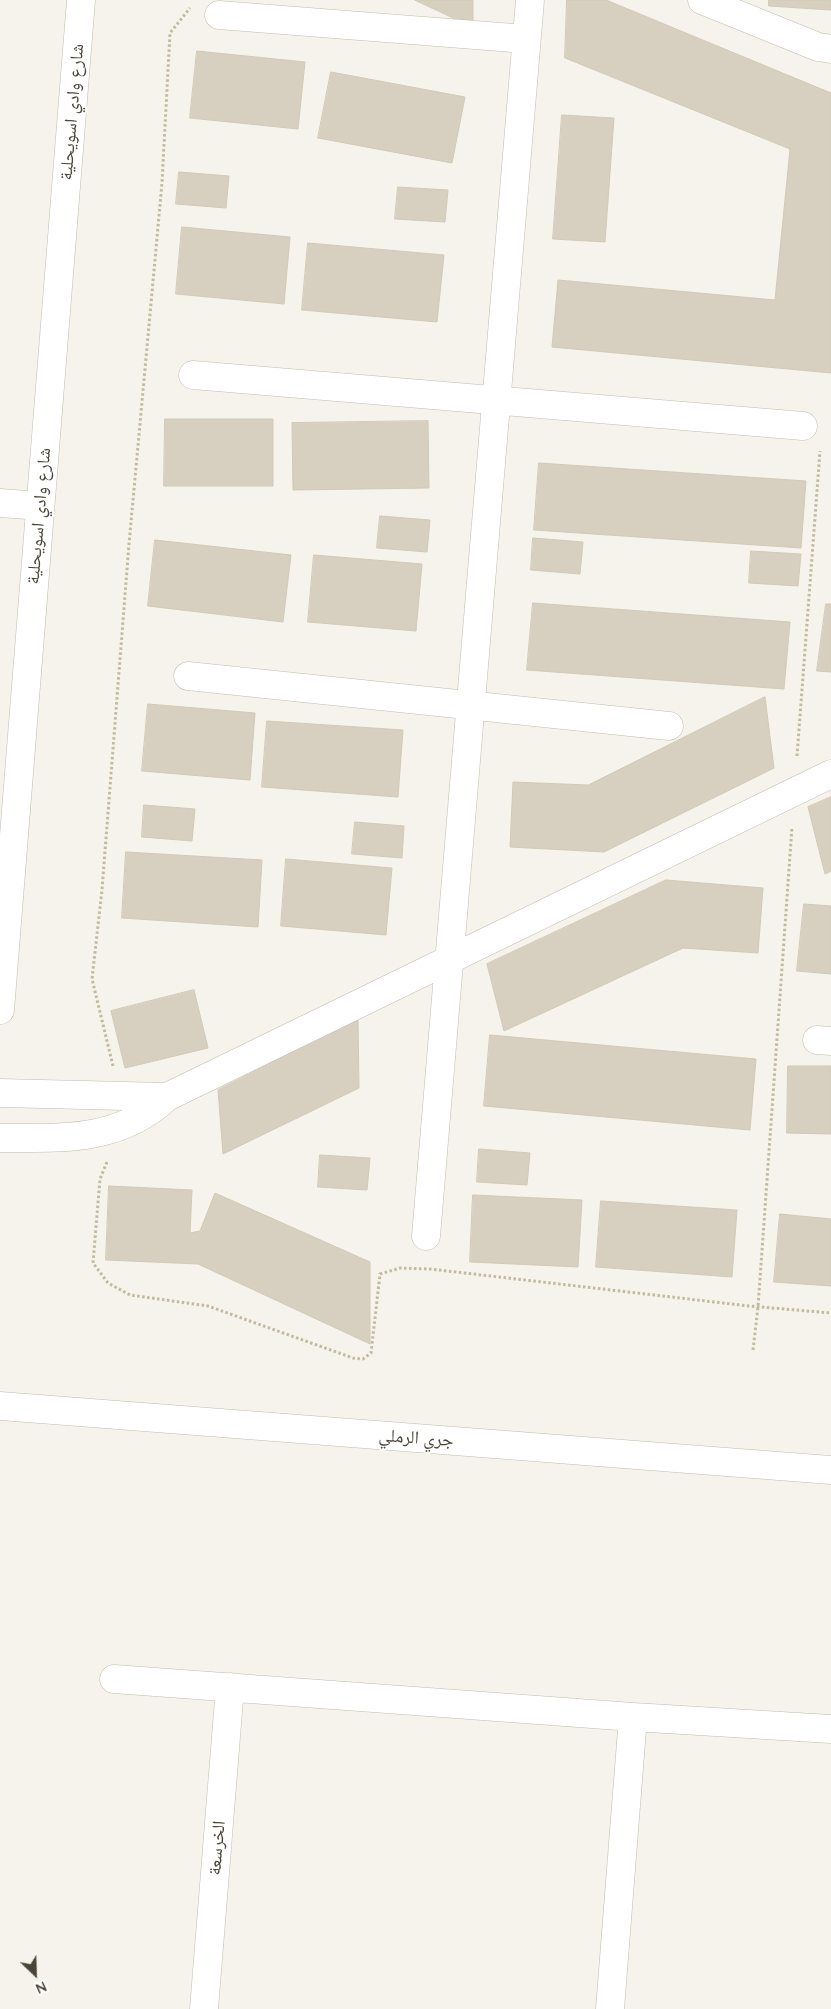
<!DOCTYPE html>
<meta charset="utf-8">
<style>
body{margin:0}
#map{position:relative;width:831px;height:2009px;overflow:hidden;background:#f5f3eb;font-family:Quicksand,sans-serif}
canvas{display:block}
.north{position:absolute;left:10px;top:1949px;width:50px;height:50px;-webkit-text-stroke:4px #fff;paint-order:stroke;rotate:156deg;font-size:14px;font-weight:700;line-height:20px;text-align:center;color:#4a4539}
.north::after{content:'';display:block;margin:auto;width:18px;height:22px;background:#4a4539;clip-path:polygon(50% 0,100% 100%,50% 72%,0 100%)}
</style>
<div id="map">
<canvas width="831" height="2009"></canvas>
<div class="north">N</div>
</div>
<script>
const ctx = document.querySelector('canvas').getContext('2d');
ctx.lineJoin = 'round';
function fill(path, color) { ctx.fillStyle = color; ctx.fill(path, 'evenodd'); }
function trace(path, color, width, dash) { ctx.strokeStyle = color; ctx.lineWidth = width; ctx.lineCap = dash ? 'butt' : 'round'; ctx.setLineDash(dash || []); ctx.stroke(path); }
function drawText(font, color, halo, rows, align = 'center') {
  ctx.font = font + ' Quicksand,"Noto Naskh Arabic",sans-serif'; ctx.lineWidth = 4; ctx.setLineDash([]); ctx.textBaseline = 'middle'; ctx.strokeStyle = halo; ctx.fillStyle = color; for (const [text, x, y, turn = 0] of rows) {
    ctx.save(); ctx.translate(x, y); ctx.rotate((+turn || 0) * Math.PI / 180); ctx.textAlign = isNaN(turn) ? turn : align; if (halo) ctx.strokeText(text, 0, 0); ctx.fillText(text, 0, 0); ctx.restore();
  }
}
const building = new Path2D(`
 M415,0H473V27Z
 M567,0H606L831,93V373L552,347L558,280L775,300L790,149L565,58Z
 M769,0H831V10L769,6Z
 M197,51L305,62L298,129L190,118Z
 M331,72L465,97L452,163L318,138Z
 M562,115L614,118L605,242L553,239Z
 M179,172L229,176L226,208L176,204Z
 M398,187L448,190L445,222L395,219Z
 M182,227L290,237L284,304L176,294Z
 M308,243L444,255L437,322L302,310Z
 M165,419H273V486H164Z
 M428,421L429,488L293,490L292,423Z
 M539,463L806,481L801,548L534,530Z
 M380,516L430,520L427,552L377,548Z
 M533,538L583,542L580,574L531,570Z
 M155,540L291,555L283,622L148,606Z
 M751,551L801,554L798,586L749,583Z
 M314,555L422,564L416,631L308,622Z
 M533,603L790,622L784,689L527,670Z
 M826,604H831V672L817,671Z
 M765,697L774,768L604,852L510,847L513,782L588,785Z
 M148,704L255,713L250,780L142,771Z
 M267,721L403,730L398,797L262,787Z
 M831,797V871L825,874L808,807Z
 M144,805L195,809L192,841L142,837Z
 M355,822L404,826L402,858L352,854Z
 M126,852L262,860L258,927L122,918Z
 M286,859L392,868L386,935L281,926Z
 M666,880L763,888L758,953L683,948L504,1031L487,964Z
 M804,904L831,906V974L797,971Z
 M194,990L208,1048L125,1068L111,1011Z
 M358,1019L359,1088L223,1154L218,1090Z
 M490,1035L756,1059L750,1130L484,1106Z
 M788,1066H831V1134L787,1133Z
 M479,1149L530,1153L527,1185L477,1182Z
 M320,1155L370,1158L367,1190L318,1187Z
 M109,1186L192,1190L190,1233L200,1231L215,1193L370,1262V1344L198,1264L106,1260Z
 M473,1195L582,1200L578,1267L470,1262Z
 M601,1201L737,1210L732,1277L596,1267Z
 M780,1214L831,1219V1286L774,1282Z`);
fill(building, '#d7d0c1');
trace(building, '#d2c9b4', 1);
const minor = new Path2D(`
 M702,0L818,47L831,49
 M219,15L526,39
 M193,375L803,426
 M0,503L40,506
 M188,676L669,726
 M0,1010L81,0
 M817,1040L831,1041
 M0,1093L167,1097
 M0,1138C62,1138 119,1142 167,1097L831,774
 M426,1236L530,0
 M0,1406L831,1470
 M114,1679L633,1717L831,1729
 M204,2009L230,1687
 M610,2009L633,1717`);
trace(minor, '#c1bcae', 29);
trace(new Path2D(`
 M797,756L820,451
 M113,1066L92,979L102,890L129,544L162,183L170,33L190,8
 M107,1162L100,1179L93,1263L108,1283L130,1295L208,1306L353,1358L363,1359L371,1353L380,1274L400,1268L430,1269L749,1306L831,1313
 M753,1350L758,1307L792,827`), '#c3b99f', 3, [2.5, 2.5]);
trace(minor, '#fff', 28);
drawText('18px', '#4a4539', '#fff', [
 ["شارع وادي اسويحلية",72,112,-85],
 ["شارع وادي اسويحلية",39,516,-85],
 ["جري الرملي",416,1438,4],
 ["الخرسعة",217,1848,-85]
]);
</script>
